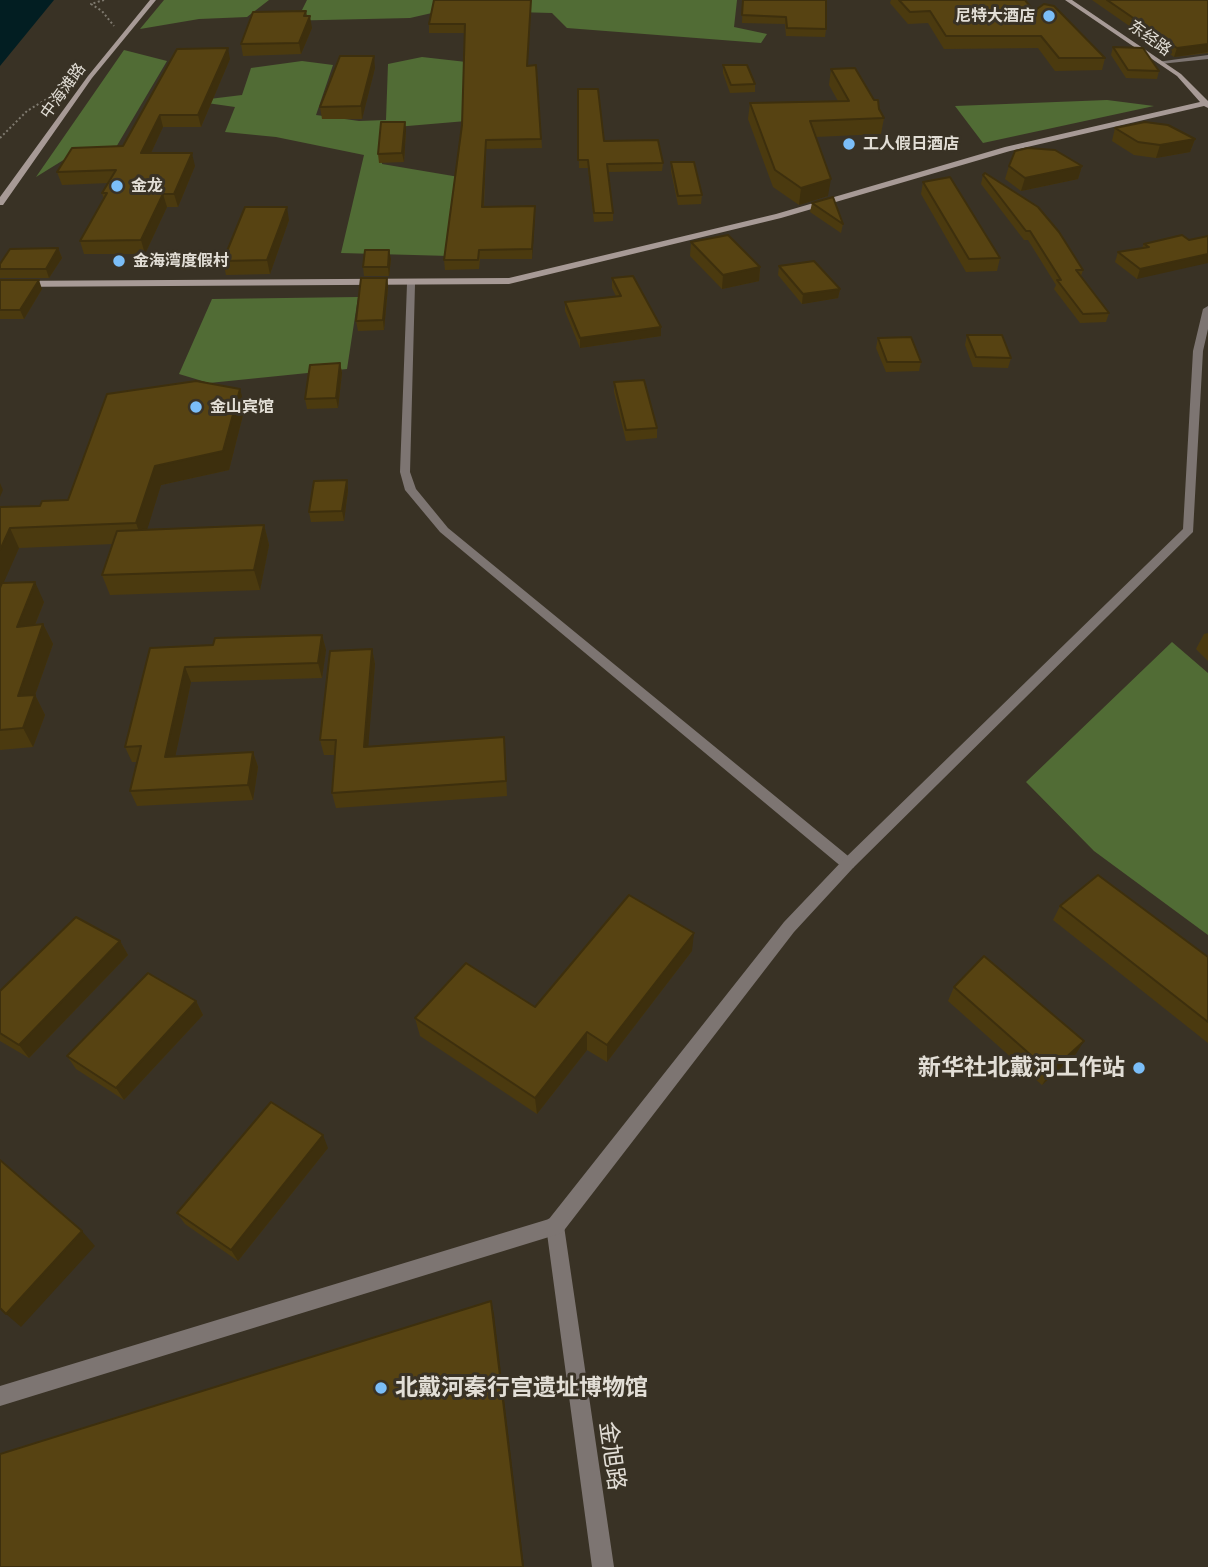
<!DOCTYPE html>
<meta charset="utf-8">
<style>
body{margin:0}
canvas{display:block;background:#393225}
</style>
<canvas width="1208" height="1567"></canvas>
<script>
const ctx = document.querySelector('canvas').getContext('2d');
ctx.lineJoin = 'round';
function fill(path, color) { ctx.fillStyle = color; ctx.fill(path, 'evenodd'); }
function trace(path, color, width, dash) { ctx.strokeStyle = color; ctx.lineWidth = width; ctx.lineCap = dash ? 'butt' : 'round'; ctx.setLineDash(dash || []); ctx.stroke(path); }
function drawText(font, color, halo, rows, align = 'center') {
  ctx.font = font + ' "Asap Condensed","Noto Sans SC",sans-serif'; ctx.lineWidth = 6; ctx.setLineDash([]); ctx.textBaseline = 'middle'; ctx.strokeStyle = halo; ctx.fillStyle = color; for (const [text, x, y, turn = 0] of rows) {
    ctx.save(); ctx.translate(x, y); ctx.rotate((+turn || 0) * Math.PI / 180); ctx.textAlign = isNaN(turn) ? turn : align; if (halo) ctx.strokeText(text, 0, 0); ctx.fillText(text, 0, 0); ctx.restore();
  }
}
fill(new Path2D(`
 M164,0H269L247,17L199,19L140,29Z
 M307,0H737L734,27L767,34L761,43L567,28L552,13L445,10L410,18L279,21L302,10Z
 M124,50L167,61L109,159L78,151L36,177Z
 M422,57L484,64L478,120L384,128L382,164L459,177L450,256L341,253L364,155L276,137L225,132L235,107L193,101L242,95L251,68L302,61L333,65L316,115L359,121L386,120L388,64Z
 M1107,100L1154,106L983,143L955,106Z
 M358,297L347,369L209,383L179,374L212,299Z
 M1172,642L1208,673V935L1094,851L1026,782Z`), '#516c35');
fill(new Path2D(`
 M0,0H54L0,66Z`), '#021e22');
trace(new Path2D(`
 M104,0L91,4L102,11L114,26
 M0,138L27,111L60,91`), '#7f7a6f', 2, [2, 2.5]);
fill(new Path2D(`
 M1208,55V59L1160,64L1157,62Z
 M411,281L415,284L410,472L416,489L448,528L853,860L855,864L853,868H843L440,532L405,490L400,472L407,284Z
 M555,1217L562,1219L564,1226L614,1567H592L546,1226L548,1219Z`), '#7d7572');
fill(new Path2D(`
 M1208,306V329L1203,351L1193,532L853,868L794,932L562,1233L0,1406V1386L549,1219L784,922L843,860L1183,529L1193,351L1203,309Z`), '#7d7572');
fill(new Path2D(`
 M150,0H156L92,78L3,205H0V197L88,76Z
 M1065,0H1072L1181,74L1208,101V108L1204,106L1010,151L781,218L509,284L0,287V281L509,278L776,214L1005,147L1200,102L1177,76Z`), '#a79a96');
fill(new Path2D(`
 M434,0H531L527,65H536L542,148L486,149L484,207L535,206L532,259H480L479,269L445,270L444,260L462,125L465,33H429V24Z
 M743,0L826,29L825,37L786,36L785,24L742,23Z
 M891,0H1025L1034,11L1105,58L1102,70L1055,71L1038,48L944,49L928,23L908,24L890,3Z
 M1092,0H1208V53L1174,57Z
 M312,28L301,54L243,56L241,44Z
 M1113,47L1159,71L1157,79L1126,78L1111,55Z
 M177,49L230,59L201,127H163L151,153L195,166L178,207H167L145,254H84L80,241L104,199L102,193L108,183L62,185L57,172L123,146Z
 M723,65L755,84V92L730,93L723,73Z
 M375,68L362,119H322L320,107Z
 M831,69L879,109L884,118L881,134L815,137L828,196L799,205L773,187L748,119L750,103L838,101L829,85Z
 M578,89L604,141L663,163L662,171L608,172L613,213V221L594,222L588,168H579Z
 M1115,128L1195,139L1190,152L1156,158L1134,155L1112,141Z
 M406,130L404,162L379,163L378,154Z
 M671,162L702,195L701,204L678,205L671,171Z
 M1009,166H1082L1078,179L1021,191L1005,179Z
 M983,175L1083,270L1081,276L1109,313L1106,322L1080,323L1054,289L1056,285L1028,240H1024L981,184Z
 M923,182L1000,258L997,271L966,272L921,194Z
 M812,203L843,224L841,233L810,212Z
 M289,220L270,274L226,275L223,261Z
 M1182,235L1137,279L1115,262L1118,252L1142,248L1144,244Z
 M691,242L760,267L759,281L722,289L690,256Z
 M58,248L62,258L49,278H0V264Z
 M391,259L389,276H364L363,267Z
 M779,266L840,289L838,298L802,304L778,275Z
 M387,278L388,287L384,330L358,331L356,321Z
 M612,278L661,327V336L580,348L565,311V302L616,296L612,288Z
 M0,280L42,289L24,319H0Z
 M967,335L1011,358L1008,368L973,367L965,345Z
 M878,338L921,362L919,371L886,372L876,348Z
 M340,363L342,373L338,408L307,409L305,399Z
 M614,382L657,428V438L626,441L614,392Z
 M245,407L229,470L161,485L147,529L264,525L269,545L260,590L110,595L102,575L113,544L19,548L3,583L44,602L35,625L43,624L53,644L35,695L45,715L33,747L0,750V507L40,506L68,500Z
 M347,480L348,490L344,521L311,522L309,512Z
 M1208,633V661L1196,649L1204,634Z
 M322,635L326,650L322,678L191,682L175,757L253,752L258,767L253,800L137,806L130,791L137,762H132L125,747L150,648L213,645Z
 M372,649L375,664L368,746L505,752L507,796L336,808L332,793L335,755H324L320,740Z
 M1060,906L1208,957V1043L1053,920Z
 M120,941L128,955L29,1058L0,1041V991Z
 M692,951L607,1062L587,1050L537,1114L420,1036L415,1018L535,1007Z
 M954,987L1076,1054L1042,1085L948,1001Z
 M196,1001L203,1015L124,1100L76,1069L67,1056Z
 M328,1148L238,1261L185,1224L177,1213Z`), '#4b3a0f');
fill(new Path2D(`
 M306,11L308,22L310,16L312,28L301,54L299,43Z
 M1208,44V52L1174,57L1177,48Z
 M228,48L230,59L201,127L198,115Z
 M374,56L375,68L362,119L361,106Z
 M160,115L163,127L145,166L141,153Z
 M405,122L406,130L404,162L402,153Z
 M1195,139L1190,152L1156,158L1160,145Z
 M486,140V149L483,217L482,207Z
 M192,153L195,166L178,207L174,194Z
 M1082,166L1078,179L1021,191L1025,178Z
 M831,179L828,196L799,205L801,188Z
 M163,194L167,207L145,254L141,240Z
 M535,206V216L532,259V249Z
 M287,207L289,220L270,274L267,260Z
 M58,248L62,258L49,278L46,269Z
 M389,250L391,259L389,276L388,267Z
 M1208,254V263L1137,279L1140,269Z
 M760,267L759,281L722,289L723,275Z
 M387,278L388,287L384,330L383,320Z
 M39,280L42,289L24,319L20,310Z
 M840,289L838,298L802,304L803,294Z
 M661,327V336L580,348V338Z
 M340,363L342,373L338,408L336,398Z
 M240,389L245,407L229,470L161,485L143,543L136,523L155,466Z
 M347,480L348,490L344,521L342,511Z
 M0,483L3,490L0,497Z
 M264,525L269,545L260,590L254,570Z
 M10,528L19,548L0,591V550Z
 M35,582L44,602L26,647L17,627Z
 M43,624L53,644L35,695L45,715L33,747L23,728L18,696Z
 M322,635L326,650L322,678L318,663Z
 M372,649L375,664L367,762L364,747Z
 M185,667L191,682L172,772L165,757Z
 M253,752L258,767L253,800L248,785Z
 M694,933L692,951L607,1062V1045Z
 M120,941L128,955L29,1058L19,1045Z
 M196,1001L203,1015L124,1100L116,1088Z
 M587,1032V1050L537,1114L535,1098Z
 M1084,1041L1076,1054L1042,1085L1050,1072Z
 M323,1135L328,1148L238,1261L231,1250Z
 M82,1231L95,1246L21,1327L6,1314Z
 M491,1301L494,1314L524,1567H523Z`), '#3d2f0d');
const building = new Path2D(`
 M434,0H531L527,66L536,65L541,139L486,140L482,207L535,206L532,249L479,250L478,260H444L462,125L465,24H429Z
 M743,0H826V29L787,28L786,17L742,15Z
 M899,0H1025L1034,11L1044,4L1054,6L1105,58H1059L1041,36H946L930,11L910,12Z
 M1107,0H1208V44L1177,48Z
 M306,11L304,16H310L299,43L241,44L253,12Z
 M1113,47L1143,48L1159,71L1128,70Z
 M228,48L198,115H160L141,153H192L174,194H163L141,240L80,241L107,193H102L116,170L57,172L72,148L123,146L177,49Z
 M340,56H374L361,106L320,107Z
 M723,65H747L755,84L731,85Z
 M855,68L874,100H878L879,109L884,118L810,121L831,179L801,188L775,170L750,103L849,101L831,69Z
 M578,89H598L604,141L658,140L663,163L607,164L613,213H594L588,160H578Z
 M381,122H405L402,153L378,154Z
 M1145,122L1168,125L1195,139L1160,145L1138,142L1115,128Z
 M1028,148L1055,150L1082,166L1025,178L1009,166L1015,151Z
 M671,162H694L702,195L678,196Z
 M985,173L1038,207L1059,232L1083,270H1076L1109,313L1083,314L1057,280H1061L1030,231H1026L983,175Z
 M950,177L1000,258L969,259L923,182Z
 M833,197L843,224L812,203Z
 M245,207H287L267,260L223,261Z
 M728,235L760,267L723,275L691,242Z
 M1182,235L1189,240L1208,236V254L1140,269L1118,252L1149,247L1144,244Z
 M58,248L46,269H0V264L10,249Z
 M365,250H389L388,267H363Z
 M814,261L840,289L803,294L779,266Z
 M633,276L661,327L580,338L565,302L621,296L612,278Z
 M361,278H387L383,320L356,321Z
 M0,280H39L20,310H0Z
 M967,335H1002L1011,358L976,357Z
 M911,337L921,362H887L878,338Z
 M340,363L336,398L305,399L310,365Z
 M644,380L657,428L626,430L614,382Z
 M196,381L240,389L223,451L155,466L136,523L10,528L0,550V507L40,506L42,501L68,500L107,394Z
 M347,480L342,511L309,512L314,481Z
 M264,525L254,570L102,575L117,531Z
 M35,582L17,627L43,624L18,696L35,695L23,728L0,730V588L2,583Z
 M322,635L318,663L185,667L165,757L253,752L248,785L130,791L141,746L125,747L150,648L213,645L215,638Z
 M372,649L364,747L504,737L506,781L332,793L336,740H320L330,651Z
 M1098,875L1208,957V1022L1060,906Z
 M629,895L694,933L607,1045L587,1032L535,1098L415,1018L466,963L535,1007Z
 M76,917L120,941L19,1045L0,1033V991Z
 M984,956L1084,1041L1050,1072L954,987Z
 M148,973L196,1001L116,1088L67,1056Z
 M271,1102L323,1135L231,1250L177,1213Z
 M0,1160L82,1231L6,1314L0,1308Z
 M491,1301L523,1567H0V1454Z`);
fill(building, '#574312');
trace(building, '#3d2f0d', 2);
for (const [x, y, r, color] of [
 [1049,16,7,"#7bbef8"],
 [849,144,7,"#7bbef8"],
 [117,186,7,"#7bbef8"],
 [119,261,7,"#7bbef8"],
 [196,407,7,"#7bbef8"],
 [1139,1068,7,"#7bbef8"],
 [381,1388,7,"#7bbef8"]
]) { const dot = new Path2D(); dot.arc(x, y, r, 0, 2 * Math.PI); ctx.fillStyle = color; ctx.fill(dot); trace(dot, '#393225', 2.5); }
drawText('bold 16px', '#e2ded6', '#393225', [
 ["尼特大酒店",1035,16,"right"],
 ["工人假日酒店",863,144],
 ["金龙",131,186],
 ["金海湾度假村",133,261],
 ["金山宾馆",210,407]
], 'left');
drawText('16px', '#e2ded6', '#393225', [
 ["东经路",1150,38,36],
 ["中海滩路",63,91,-54]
]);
drawText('bold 23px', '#e2ded6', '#393225', [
 ["新华社北戴河工作站",1125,1068],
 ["北戴河秦行宫遗址博物馆",395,1388,"left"]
], 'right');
drawText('23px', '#e2ded6', '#393225', [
 ["金旭路",612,1456,82]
]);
</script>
